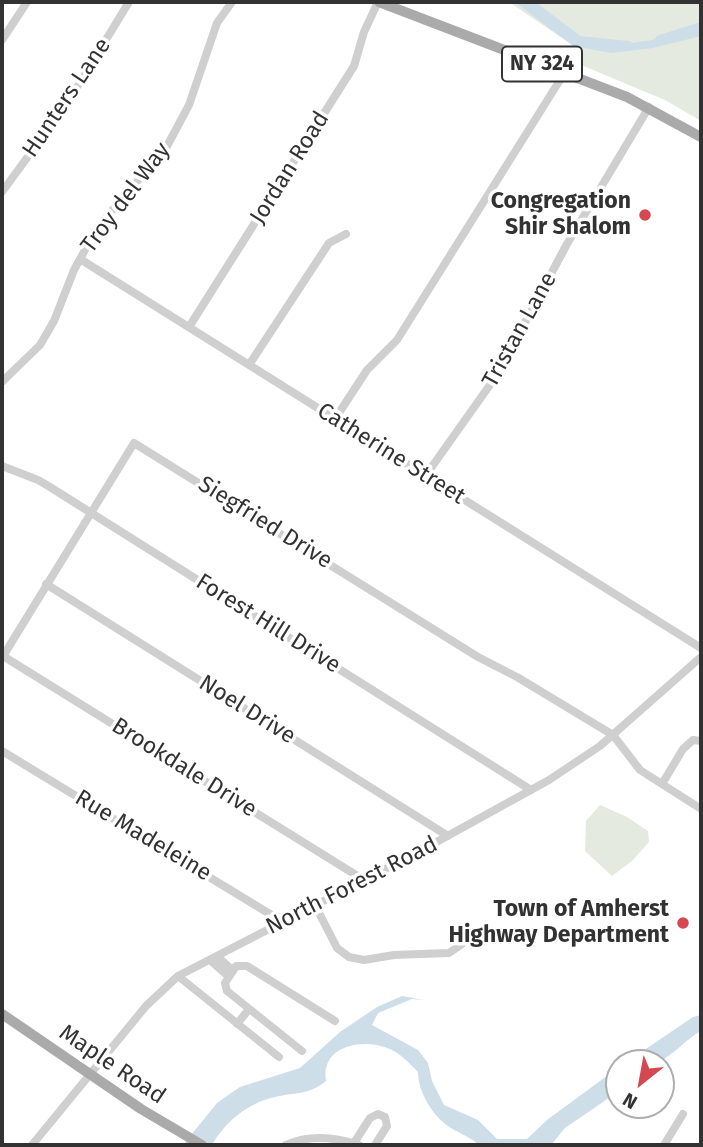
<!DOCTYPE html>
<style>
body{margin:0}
#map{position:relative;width:703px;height:1147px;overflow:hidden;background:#fff;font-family:"Fira Sans",sans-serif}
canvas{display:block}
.frame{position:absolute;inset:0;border:4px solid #323232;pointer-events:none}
.north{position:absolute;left:605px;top:1049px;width:70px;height:70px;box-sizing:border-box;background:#fff;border:2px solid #adadad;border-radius:50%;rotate:211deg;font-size:19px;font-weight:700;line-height:28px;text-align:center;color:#323232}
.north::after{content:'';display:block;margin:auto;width:24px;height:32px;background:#d54851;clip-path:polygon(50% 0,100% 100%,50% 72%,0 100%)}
</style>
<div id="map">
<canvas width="703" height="1147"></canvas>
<div class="frame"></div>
<div class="north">N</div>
</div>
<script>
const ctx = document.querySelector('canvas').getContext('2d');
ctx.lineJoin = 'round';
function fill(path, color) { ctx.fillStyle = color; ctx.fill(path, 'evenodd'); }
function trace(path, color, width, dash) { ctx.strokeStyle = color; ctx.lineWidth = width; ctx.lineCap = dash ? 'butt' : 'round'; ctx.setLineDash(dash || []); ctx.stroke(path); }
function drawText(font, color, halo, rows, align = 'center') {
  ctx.font = font + ' "Fira Sans",sans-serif'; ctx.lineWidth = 7; ctx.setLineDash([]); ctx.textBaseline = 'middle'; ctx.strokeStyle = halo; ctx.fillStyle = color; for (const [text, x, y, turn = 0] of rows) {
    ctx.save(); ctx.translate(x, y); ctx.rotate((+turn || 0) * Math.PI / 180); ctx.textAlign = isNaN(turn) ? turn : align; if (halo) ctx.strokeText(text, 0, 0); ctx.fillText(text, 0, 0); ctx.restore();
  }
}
fill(new Path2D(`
 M509,2H701V121L665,100L574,62L583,44L562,38Z
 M600,805L627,817L648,831L649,842L632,861L612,876L585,851L586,821Z`), '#e4eadf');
fill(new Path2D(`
 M515,2H526L574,40L612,46L652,40L701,28V36L653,48L611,53L573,46Z
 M402,996L424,1000L412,999L378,1013L372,1025L418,1050L428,1063L432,1081L444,1105L478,1120L497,1139H527L547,1120L619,1067V1091L565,1128L551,1145H479C470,1137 461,1134 451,1128C433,1117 418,1092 418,1072C410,1064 402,1055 392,1050C366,1037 320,1044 326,1081C309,1095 296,1092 275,1097C248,1103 226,1121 212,1145H183L217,1103L240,1087L300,1068L340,1032L377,1007Z
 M701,1015V1031C687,1038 668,1061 654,1063C645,1064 634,1063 625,1063L693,1017Z`), '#cddee8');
trace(new Path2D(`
 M527,2L579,41L628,46
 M660,40L701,27`), '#cddee8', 10);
trace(new Path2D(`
 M2,40L27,2
 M2,192L68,102L129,2
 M80,259L701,648
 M189,327L354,66L364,32L378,2
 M249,365L329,243L346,234
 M2,382L40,345L54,321L74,270L91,239L108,215L166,148L189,105L217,23L232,2
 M335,419L367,370L397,340L565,72
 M2,466L38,480L50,487L531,790
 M426,475L497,375L567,244L649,107
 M46,584L448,836
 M3,656L364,880
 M2,658L134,443L478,657L517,677L613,735L640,770L701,809
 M2,751L283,922
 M662,784L683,749L693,740L701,741
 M315,905L337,948L349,957L364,960L394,955L449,953L462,944
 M217,956L233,971
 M210,960L228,976
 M178,976L279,1057
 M237,1024L249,1009
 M302,1051L227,991L225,983L236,966H247L335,1021
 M354,1143L370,1118L378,1114L385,1117L387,1126L375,1145
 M32,1145L146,1006L178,976L422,850L549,780L600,746L701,657
 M286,1145C310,1134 335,1137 359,1145
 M664,1145L683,1114`), '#cfcfcf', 8);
trace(new Path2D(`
 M379,2L627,97L701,137
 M2,1014L141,1109L202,1145`), '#aaa', 10);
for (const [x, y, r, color] of [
 [645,215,7,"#d54851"],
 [683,923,7,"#d54851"]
]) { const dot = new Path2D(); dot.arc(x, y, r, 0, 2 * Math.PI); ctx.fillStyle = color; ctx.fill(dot); trace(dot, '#fff', 2.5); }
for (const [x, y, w] of [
 [542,64,80]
]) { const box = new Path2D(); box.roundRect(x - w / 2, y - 17.5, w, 35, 5); ctx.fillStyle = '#fff'; ctx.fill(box); trace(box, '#323232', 2); }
drawText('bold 21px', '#323232', null, [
 ["NY 324",542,64]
]);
drawText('23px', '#323232', '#fff', [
 ["Hunters Lane",67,98,-56],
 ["Jordan Road",290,168,-58],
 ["Troy del Way",126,198,-53],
 ["Tristan Lane",520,330,-61],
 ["Catherine Street",391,454,32],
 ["Siegfried Drive",265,523,32],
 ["Forest Hill Drive",268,624,32],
 ["Noel Drive",247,710,32],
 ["Brookdale Drive",184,768,32],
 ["Rue Madeleine",143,836,31],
 ["North Forest Road",352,886,-27],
 ["Maple Road",112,1065,34]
]);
drawText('bold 23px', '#323232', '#fff', [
 ["Congregation",631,202],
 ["Shir Shalom",631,228],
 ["Town of Amherst",669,910],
 ["Highway Department",669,936]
], 'right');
</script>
